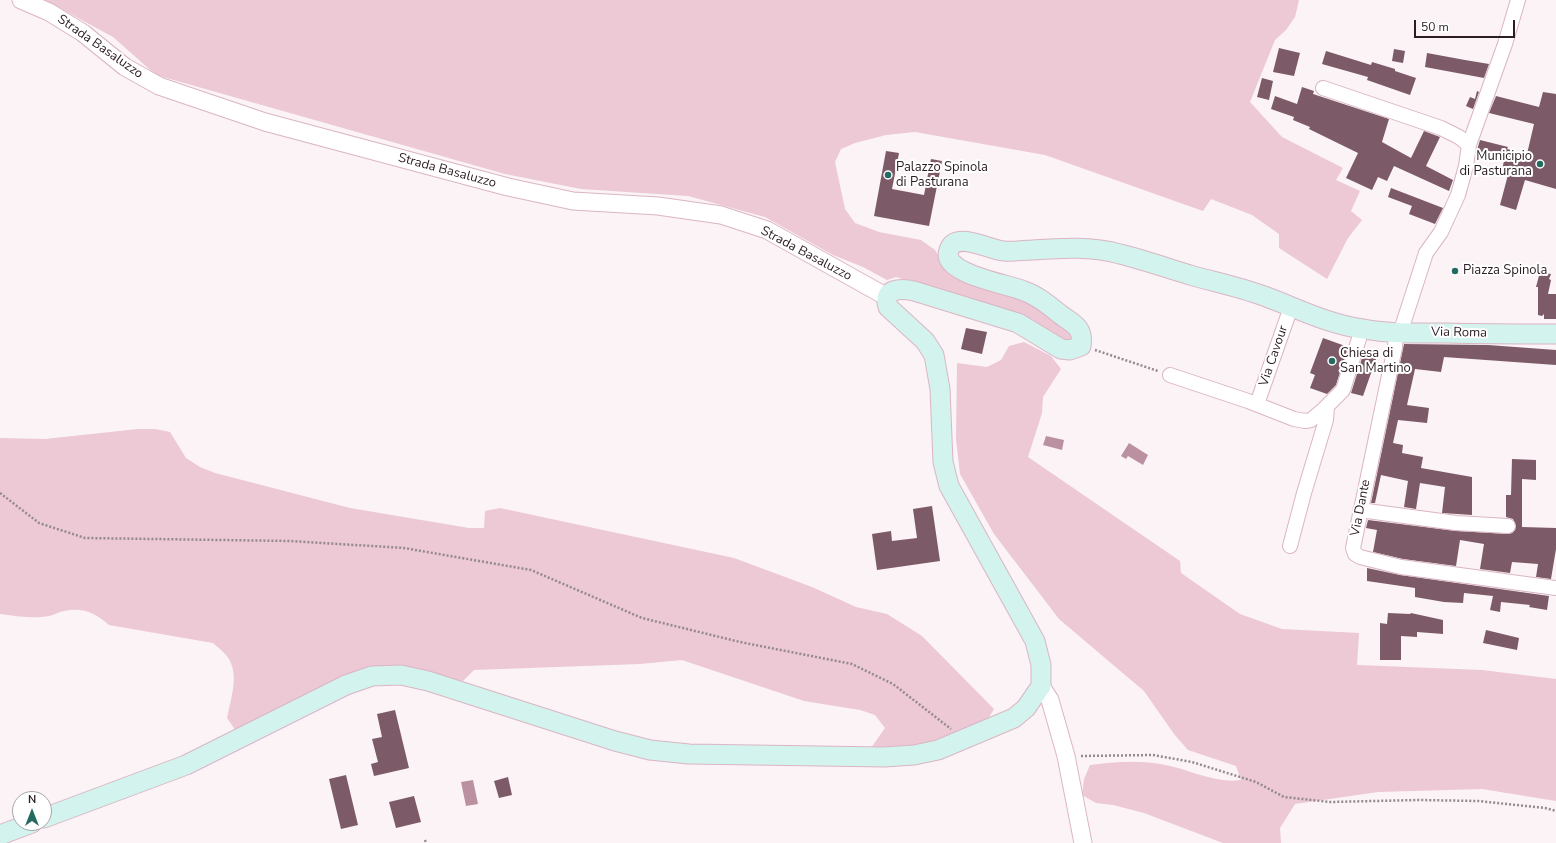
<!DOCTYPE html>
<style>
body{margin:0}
#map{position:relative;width:1556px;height:843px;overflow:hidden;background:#fbf3f6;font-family:"Nunito Sans",sans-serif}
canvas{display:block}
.north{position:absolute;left:12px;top:791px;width:40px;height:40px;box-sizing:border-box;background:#fff;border:1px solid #aaa5a7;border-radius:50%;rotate:0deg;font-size:11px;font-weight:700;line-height:16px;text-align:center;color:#2b1d22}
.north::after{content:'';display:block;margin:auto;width:14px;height:18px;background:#236b61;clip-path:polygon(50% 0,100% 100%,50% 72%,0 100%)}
.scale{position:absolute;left:1414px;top:20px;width:101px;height:18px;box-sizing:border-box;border:2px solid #2b1d22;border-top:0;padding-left:5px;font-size:12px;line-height:14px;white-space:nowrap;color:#2b1d22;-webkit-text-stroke:3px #fff;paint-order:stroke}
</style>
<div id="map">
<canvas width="1556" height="843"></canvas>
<div class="north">N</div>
<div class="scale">50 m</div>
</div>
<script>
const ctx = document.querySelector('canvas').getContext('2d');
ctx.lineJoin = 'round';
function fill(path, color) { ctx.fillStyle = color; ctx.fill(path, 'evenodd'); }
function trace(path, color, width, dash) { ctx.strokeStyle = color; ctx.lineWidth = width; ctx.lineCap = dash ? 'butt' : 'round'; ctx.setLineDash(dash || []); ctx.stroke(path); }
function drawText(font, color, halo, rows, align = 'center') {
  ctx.font = font + ' "Nunito Sans",sans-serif'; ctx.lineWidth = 4; ctx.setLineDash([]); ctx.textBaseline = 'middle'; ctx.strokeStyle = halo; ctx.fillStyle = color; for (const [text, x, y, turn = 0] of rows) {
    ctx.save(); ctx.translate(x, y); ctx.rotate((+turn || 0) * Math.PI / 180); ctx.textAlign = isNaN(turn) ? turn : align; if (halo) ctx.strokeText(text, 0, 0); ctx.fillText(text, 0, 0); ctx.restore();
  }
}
fill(new Path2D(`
 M45,0H1299L1295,17L1286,30L1275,40L1250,102L1282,137L1343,168L1336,180L1360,191L1351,211L1362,220L1348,238L1327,279L1279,248V234L1252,215L1211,199L1203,211L1045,155L915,132L886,135L855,143L841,149L835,162L845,209L855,223L879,232L921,240L935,250L946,269L1043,309L1070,329L1073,336L1070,341L1065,342L982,303L896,277L887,280L863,267L833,255L765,217L688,196L581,189L505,174L156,75L113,37Z
 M1024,342L1051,356L1061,369L1043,397L1042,413L1028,457L1180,561L1181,573L1240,614L1282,629L1359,633L1357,665L1482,670L1556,679V801L1482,789L1378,792L1295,804L1280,828L1281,843H1223L1144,813L1113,805L1096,803L1082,795L1084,779L1090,765C1113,762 1137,760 1160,764C1187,768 1214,784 1241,780L1236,766L1188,750L1174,734L1144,691L1059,619L994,534L960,474L956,439L957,363L987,367L1001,360L1009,346Z
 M138,429H155L170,432L186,458L200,467L215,473L350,508L469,528H484L485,511L500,508L734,558L812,587L856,607L887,614L922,636L994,709L988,719L930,742L901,748H871L885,728L875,715L860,710L804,701L682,660L640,664L474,670L463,681L420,672L361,671L323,685L236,731L227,718C231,697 241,671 225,654C222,650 217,647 213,643L109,625C95,613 83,607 64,611C59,612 54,615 49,616C34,619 16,616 0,614V438L45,439Z`), '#edc8d5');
fill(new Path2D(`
 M1046,436L1064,440L1062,450L1043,445Z
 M1129,443L1148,455L1143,465L1128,456L1126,459L1121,456Z
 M473,780L478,804L466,806L461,782Z`), '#bb91a1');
fill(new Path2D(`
 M1279,48L1300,53L1294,76L1273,72Z
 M1394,49L1405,51L1403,63L1392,61Z
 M1326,51L1371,65L1372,62L1395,69V71L1416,78L1410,95L1367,80L1368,77L1322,64Z
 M1427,53L1465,60L1489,64L1484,78L1425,67Z
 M1262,78L1273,81L1269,100L1257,97Z
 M1302,87L1314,91L1313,94L1389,119L1382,142L1411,158L1424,131L1440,137L1426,166L1453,180L1449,191L1394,166L1387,181L1378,177L1372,190L1346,178L1358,153L1309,129L1310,127L1293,120L1294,117L1271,109L1275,96L1297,104Z
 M1477,91L1479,92L1473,109L1466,106L1470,97L1475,99Z
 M1543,92L1556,94V189L1525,180L1516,210L1500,205L1509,171L1502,170L1504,161L1476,154L1480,140L1508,147L1507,149L1527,154L1534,124L1489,113L1496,96L1539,107Z
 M886,151L899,153L892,189L924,195L931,159L942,161L929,226L874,216Z
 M1391,188L1443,208L1435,224L1409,214L1412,206L1388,197Z
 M1540,272L1551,274L1549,279L1551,280L1548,294H1556V319H1544V314L1542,316L1538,315V287H1536Z
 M966,328L987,332L982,354L961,349Z
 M1323,338L1348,347L1336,385L1327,394L1310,388L1315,375L1310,373Z
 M1404,344L1488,345L1556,350V365L1444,357L1441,372L1415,369L1407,405L1429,408L1427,423L1398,420L1393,443L1403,445L1402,453L1423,457L1421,468L1472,477V515L1442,513L1445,487L1420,483L1416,509L1404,507L1408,481L1381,475L1375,503H1371Z
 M1363,355L1376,359L1363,396L1351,393Z
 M1512,459L1536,460V480L1522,479V527L1556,528V549L1551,579L1536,577L1538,564L1512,562L1510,573L1480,569L1484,544L1460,540L1456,566L1403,559L1373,552L1377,530L1366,528L1368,520L1456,531L1508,534L1512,533L1515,530L1516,526L1513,519L1506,517V495H1511Z
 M932,506L940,561L877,570L872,534L891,531L892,541L917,538L913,509Z
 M1367,568L1400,575L1549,596L1547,610L1529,607L1530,605L1501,602L1500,612L1490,610L1493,596L1464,593L1463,603L1444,602L1415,597V588L1367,581Z
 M1388,613L1410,614L1411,613L1443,620V634L1417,632V637L1401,636V660H1380V623L1387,624Z
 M1486,630L1519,638L1517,650L1483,643Z
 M395,710L409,768L374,776L371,764L378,762L372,739L382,737L377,714Z
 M346,775L358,825L341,829L329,779Z
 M508,777L512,795L499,798L494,781Z
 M414,796L421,822L396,828L389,802Z`), '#7c5a67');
const minor = new Path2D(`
 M1323,88L1441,128L1459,137L1469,145
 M1396,333L1395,347L1353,548L1355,554L1360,557L1401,567L1556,588
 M1402,333L1403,324L1426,253L1441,232L1458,195L1466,166L1469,145L1505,44L1518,0
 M1170,375L1248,401L1294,419L1305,421L1311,420L1324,409L1343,390L1362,329
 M1257,404L1291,307
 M1360,510L1456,523L1508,526
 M1290,546L1304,493L1326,420L1327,407`);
const tertiary = new Path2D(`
 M21,0L49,12L83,33L125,67L159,86L265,122L508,187L573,201L658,206L721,215L767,230L887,297
 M1041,686L1050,700L1066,756L1083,843`);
const secondary = new Path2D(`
 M44,818L186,765L346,685L372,676L401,675L428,681L615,741L650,750L689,754L884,757L914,755L938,750L1014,718L1026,708L1041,686V665L1035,641L949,486L943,462L940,389L934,355L925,341L888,307C882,288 901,288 914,291L1018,323L1061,349L1070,350L1081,346C1084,328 1074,324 1061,315C1050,306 1038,296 1024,291C1009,284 940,274 949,250C956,230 989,250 1004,251C1013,252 1023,250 1032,250C1062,248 1091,246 1120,254C1144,260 1167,268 1190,275C1215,282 1239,287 1264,296C1297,308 1327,324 1363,329C1391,334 1419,333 1447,333C1483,334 1520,334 1556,334
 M0,835L32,823`);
trace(minor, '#dbb5c3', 16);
trace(tertiary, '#dbb5c3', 19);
trace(secondary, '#dbb5c3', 21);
trace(new Path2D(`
 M1095,350L1158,371
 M0,493L39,523L85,538L290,541L404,548L531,570L642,618L740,642L852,664L893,684L951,729
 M1081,756L1153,755L1192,762L1256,782L1284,797L1330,802L1419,800L1478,801L1545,808L1556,811
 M425,840L426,843`), '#94898d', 2.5, [2, 2]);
trace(minor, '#fff', 14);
trace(tertiary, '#fff', 17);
trace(secondary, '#d2f3ee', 19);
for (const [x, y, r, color] of [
 [1540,164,4,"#236b61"],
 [888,175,4,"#236b61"],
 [1455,271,4,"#236b61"],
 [1332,361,4,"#236b61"]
]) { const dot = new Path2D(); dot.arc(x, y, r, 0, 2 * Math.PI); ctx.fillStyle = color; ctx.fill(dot); trace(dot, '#fff', 1.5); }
drawText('13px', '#2b1d22', '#fff', [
 ["Strada Basaluzzo",100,47,35],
 ["Strada Basaluzzo",447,171,15],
 ["Strada Basaluzzo",806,254,28],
 ["Via Roma",1459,333,1],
 ["Via Cavour",1274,356,-71],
 ["Via Dante",1361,508,-79]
]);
drawText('13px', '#2b1d22', '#fff', [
 ["Municipio",1532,157,"right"],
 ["di Pasturana",1532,172,"right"],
 ["Palazzo Spinola",896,168],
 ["di Pasturana",896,183],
 ["Piazza Spinola",1463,271],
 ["Chiesa di",1340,354],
 ["San Martino",1340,369]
], 'left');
</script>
